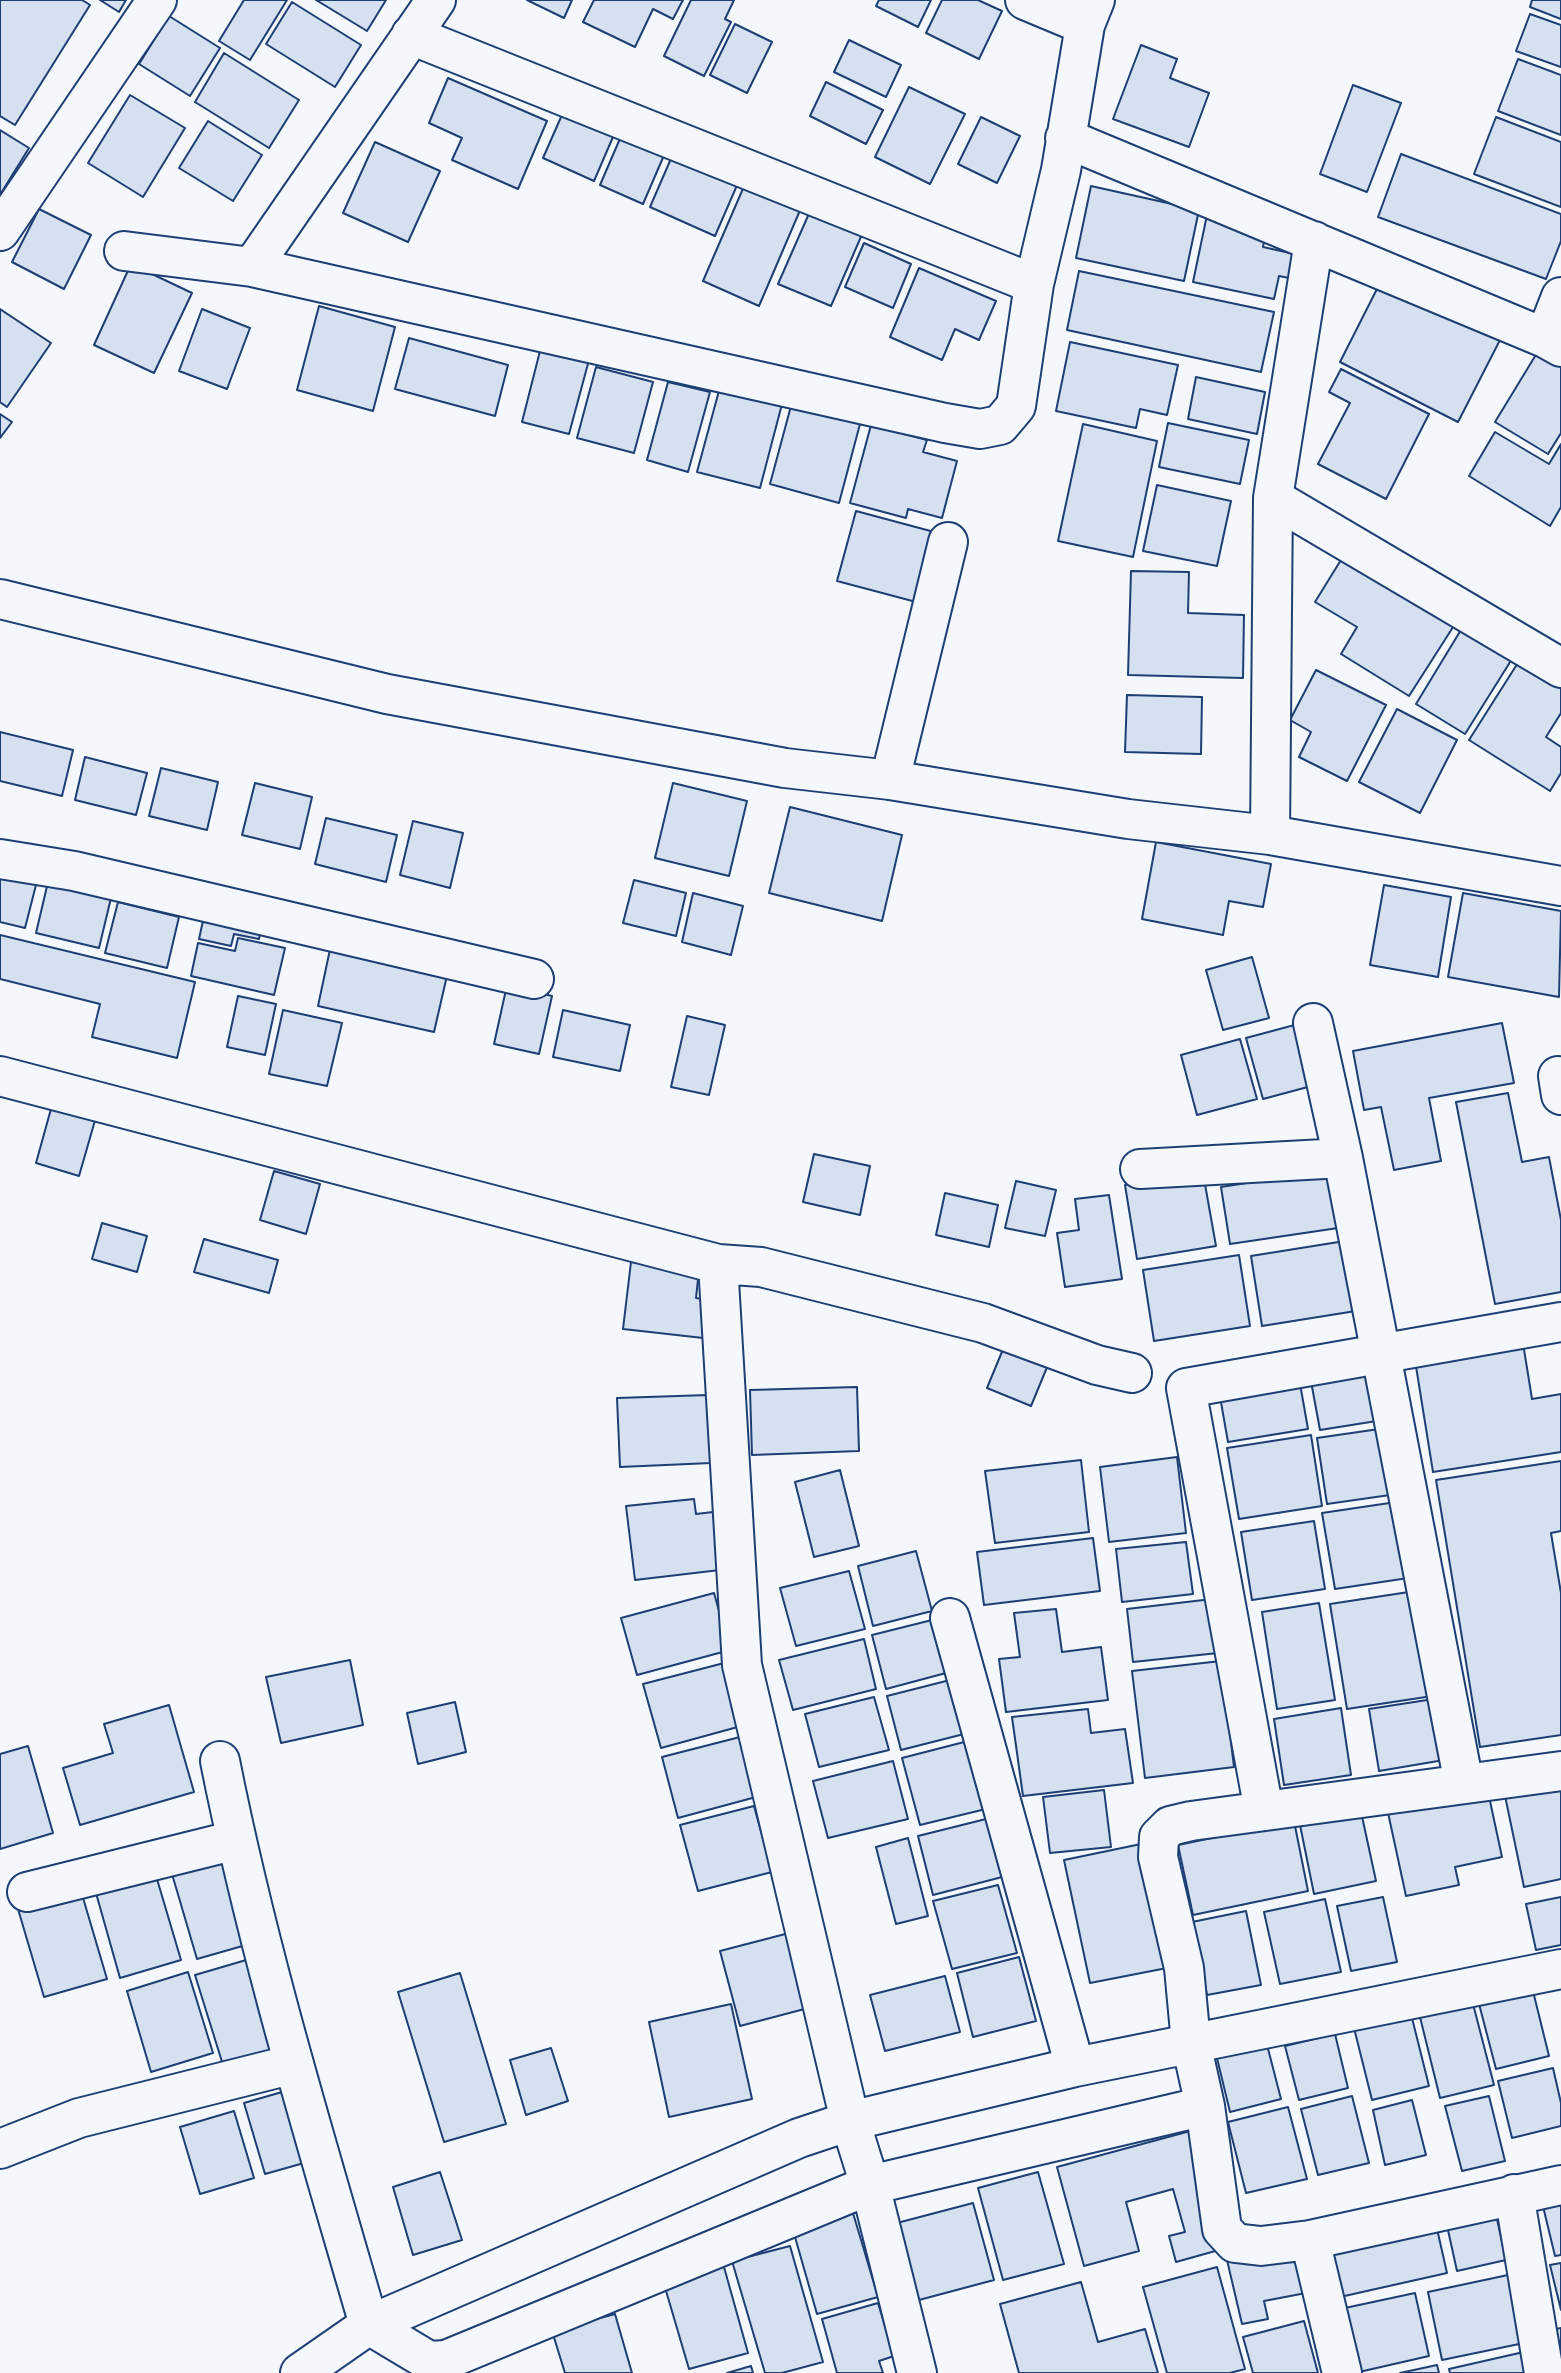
<!DOCTYPE html>
<style>
body{margin:0}
canvas{display:block;background:#f4f7fb}
</style>
<canvas width="1561" height="2373"></canvas>
<script>
const ctx = document.querySelector('canvas').getContext('2d');
ctx.lineJoin = 'round';
function fill(path, color) { ctx.fillStyle = color; ctx.fill(path, 'evenodd'); }
function trace(path, color, width, dash) { ctx.strokeStyle = color; ctx.lineWidth = width; ctx.lineCap = dash ? 'butt' : 'round'; ctx.setLineDash(dash || []); ctx.stroke(path); }
const building = new Path2D(`
 M0,0H82L90,5L15,125L0,116Z
 M100,0H126L119,12Z
 M244,0H287L250,60L219,41Z
 M316,0H386L367,31Z
 M527,0H572L564,18Z
 M594,0H683L673,19L653,9L635,47L583,22Z
 M691,0H734L725,19L731,22L704,76L664,56Z
 M879,0H931L918,27L876,6Z
 M942,0H978L1002,11L979,59L926,33Z
 M1532,0H1561V19L1530,7Z
 M292,2L361,45L335,87L266,44Z
 M1530,14L1561,25V67L1516,51Z
 M169,16L220,48L190,96L139,64Z
 M735,24L772,42L747,93L710,75Z
 M849,40L901,65L886,97L834,72Z
 M1141,45L1177,59L1170,78L1209,93L1189,147L1113,119Z
 M224,53L299,100L269,148L195,102Z
 M1518,59L1561,75V135L1498,111Z
 M448,78L547,121L518,189L452,160L462,138L429,123Z
 M826,82L883,110L866,144L810,116Z
 M1353,85L1401,103L1367,192L1320,174Z
 M909,87L965,114L930,184L875,157Z
 M130,95L185,128L143,197L88,163Z
 M565,108L616,130L594,181L543,158Z
 M981,117L1020,136L997,183L958,164Z
 M1496,117L1561,142V207L1474,174Z
 M208,121L262,155L233,201L179,168Z
 M0,130L29,148L0,195Z
 M622,134L665,153L643,204L600,185Z
 M375,142L440,171L408,242L343,213Z
 M673,154L738,183L715,236L650,207Z
 M1401,154L1561,214V241L1546,279L1378,217Z
 M745,184L801,208L759,306L703,281Z
 M1091,186L1199,210L1184,281L1076,258Z
 M39,209L91,235L64,289L12,262Z
 M811,209L863,232L831,306L778,284Z
 M1207,215L1267,227L1263,247L1299,255L1294,279L1279,276L1274,299L1193,282Z
 M864,243L911,264L893,308L845,287Z
 M131,264L192,293L154,373L94,345Z
 M919,268L996,301L979,340L955,329L942,360L890,337Z
 M1079,271L1274,312L1261,372L1067,330Z
 M1382,279L1500,340L1458,422L1340,362Z
 M319,306L395,327L373,411L297,390Z
 M0,309L51,343L7,407L0,402Z
 M202,309L250,328L227,389L179,371Z
 M409,338L508,365L495,416L395,389Z
 M1070,342L1178,365L1167,415L1140,409L1136,428L1056,411Z
 M541,347L589,360L569,434L522,422Z
 M1537,353L1561,367V433L1548,454L1495,422Z
 M596,367L653,382L634,453L577,438Z
 M1341,369L1429,414L1386,499L1318,464L1350,403L1329,392Z
 M1196,377L1265,392L1257,434L1188,419Z
 M668,382L710,392L688,472L647,460Z
 M720,387L782,404L760,488L697,472Z
 M791,406L860,424L839,503L770,484Z
 M0,414L12,422L0,438Z
 M1168,423L1249,440L1240,484L1159,467Z
 M1083,424L1157,441L1133,557L1058,541Z
 M871,425L927,440L923,452L957,461L942,518L908,509L906,518L850,503Z
 M1495,432L1549,464L1561,444V507L1550,526L1469,476Z
 M1157,485L1231,501L1217,566L1143,551Z
 M856,511L938,533L920,603L837,581Z
 M1344,555L1455,624L1409,696L1341,654L1357,627L1315,602Z
 M1131,571L1189,572L1188,613L1244,615L1243,678L1128,675Z
 M1467,620L1517,651L1465,734L1416,704Z
 M1521,658L1561,684V713L1546,737L1561,747V773L1550,791L1469,740Z
 M1316,670L1386,705L1347,781L1299,757L1311,732L1290,720Z
 M1127,695L1202,697L1201,754L1125,752Z
 M1397,709L1457,740L1420,813L1359,782Z
 M0,732L73,750L62,796L0,781Z
 M85,757L147,773L136,815L75,800Z
 M161,768L218,782L207,830L149,816Z
 M255,783L312,797L300,849L242,835Z
 M673,783L747,801L729,876L655,858Z
 M790,807L902,835L882,921L769,893Z
 M326,818L397,835L386,882L315,864Z
 M413,821L463,833L450,888L400,875Z
 M1156,842L1271,864L1263,907L1229,901L1223,935L1142,919Z
 M0,871L37,881L25,928L0,922Z
 M634,880L686,893L676,936L623,923Z
 M48,882L111,898L99,948L36,933Z
 M1384,885L1451,897L1438,977L1370,965Z
 M693,893L743,906L731,955L682,942Z
 M1463,893L1561,911L1559,997L1448,977Z
 M118,902L179,917L167,968L105,953Z
 M206,907L263,919L259,939L234,934L231,946L199,939Z
 M0,935L195,982L177,1058L92,1037L100,1004L0,979Z
 M238,938L285,948L274,995L191,976L198,943L235,951Z
 M332,940L449,967L434,1032L318,1006Z
 M1252,957L1269,1018L1223,1030L1206,970Z
 M507,985L552,996L539,1054L494,1044Z
 M238,996L276,1004L265,1055L227,1047Z
 M283,1010L342,1023L327,1086L269,1074Z
 M563,1010L630,1025L620,1071L553,1057Z
 M687,1016L725,1025L709,1095L671,1087Z
 M1302,1023L1319,1084L1263,1099L1246,1038Z
 M1502,1023L1514,1083L1429,1098L1441,1161L1394,1170L1381,1107L1364,1110L1353,1051Z
 M1240,1039L1257,1099L1197,1115L1181,1055Z
 M1508,1093L1522,1162L1549,1157L1561,1220V1292L1495,1304L1456,1102Z
 M54,1098L98,1110L79,1176L36,1163Z
 M814,1154L870,1166L860,1215L803,1202Z
 M1329,1170L1338,1228L1230,1244L1221,1187Z
 M274,1171L320,1184L306,1234L260,1220Z
 M1203,1173L1216,1246L1137,1259L1125,1185Z
 M1016,1181L1056,1190L1045,1236L1005,1228Z
 M945,1193L998,1205L989,1247L936,1235Z
 M1109,1195L1122,1279L1065,1287L1057,1233L1079,1230L1075,1199Z
 M102,1223L147,1236L137,1272L92,1259Z
 M204,1239L278,1260L269,1293L194,1272Z
 M1351,1240L1362,1310L1262,1326L1251,1256Z
 M1239,1255L1250,1326L1154,1341L1143,1270Z
 M631,1262L699,1270L696,1298L716,1301L712,1339L623,1329Z
 M1522,1337L1532,1399L1561,1394V1452L1433,1472L1414,1354Z
 M1006,1342L1050,1360L1031,1406L987,1388Z
 M1375,1367L1383,1420L1320,1430L1310,1376Z
 M1299,1378L1308,1429L1228,1442L1219,1391Z
 M857,1387L859,1451L752,1455L750,1390Z
 M708,1395L711,1463L620,1467L617,1398Z
 M1386,1428L1397,1494L1327,1504L1317,1438Z
 M1311,1435L1322,1506L1239,1519L1227,1448Z
 M1177,1457L1186,1533L1109,1542L1100,1467Z
 M1081,1460L1089,1532L995,1543L985,1471Z
 M1561,1461V1531L1551,1533L1561,1593V1735L1480,1747L1436,1480Z
 M840,1470L859,1546L814,1557L795,1482Z
 M694,1499L696,1514L713,1512L720,1570L635,1580L626,1506Z
 M1403,1501L1415,1577L1335,1589L1322,1513Z
 M1314,1521L1325,1589L1252,1600L1241,1532Z
 M1093,1538L1100,1591L984,1605L977,1552Z
 M1186,1542L1193,1594L1122,1602L1116,1549Z
 M916,1551L932,1611L873,1626L858,1566Z
 M849,1571L865,1629L796,1646L780,1588Z
 M1422,1590L1439,1695L1347,1709L1330,1604Z
 M714,1593L730,1650L637,1675L621,1618Z
 M1212,1599L1218,1653L1133,1662L1127,1609Z
 M1319,1603L1335,1700L1277,1709L1262,1612Z
 M1056,1609L1062,1652L1101,1647L1108,1700L1006,1712L999,1659L1020,1657L1014,1613Z
 M932,1620L946,1673L886,1689L872,1635Z
 M864,1639L876,1689L793,1710L779,1660Z
 M350,1660L363,1725L281,1743L266,1677Z
 M1221,1661L1234,1767L1145,1778L1132,1671Z
 M728,1662L745,1725L661,1748L643,1684Z
 M954,1679L968,1733L901,1750L887,1696Z
 M874,1697L889,1750L819,1767L805,1714Z
 M1440,1698L1450,1759L1379,1771L1369,1709Z
 M455,1702L466,1752L418,1764L407,1713Z
 M169,1705L194,1792L80,1825L63,1768L113,1753L104,1724Z
 M1341,1708L1351,1775L1284,1785L1274,1719Z
 M1088,1709L1091,1733L1125,1729L1133,1783L1023,1796L1012,1717Z
 M740,1737L756,1797L678,1818L662,1757Z
 M972,1740L990,1808L920,1825L902,1758Z
 M28,1746L53,1833L0,1849V1754Z
 M893,1761L908,1819L828,1838L813,1781Z
 M1561,1780V1879L1524,1887L1504,1791Z
 M1487,1787L1502,1857L1455,1867L1459,1885L1406,1896L1387,1808Z
 M1104,1790L1111,1847L1050,1853L1043,1797Z
 M754,1806L772,1872L698,1891L680,1825Z
 M1360,1807L1376,1881L1314,1894L1299,1820Z
 M990,1818L1006,1876L933,1895L918,1836Z
 M1294,1821L1308,1891L1193,1915L1178,1845Z
 M908,1838L928,1916L896,1924L876,1847Z
 M1141,1844L1167,1968L1090,1983L1064,1860Z
 M228,1858L253,1943L197,1959L172,1874Z
 M154,1869L181,1960L120,1978L94,1886Z
 M998,1885L1017,1953L952,1969L933,1901Z
 M81,1891L107,1979L44,1997L18,1909Z
 M1383,1897L1397,1962L1351,1971L1337,1906Z
 M1561,1897V1945L1536,1950L1526,1904Z
 M1325,1899L1341,1972L1280,1984L1264,1912Z
 M1246,1911L1261,1985L1207,1995L1192,1922Z
 M793,1932L812,2007L740,2026L720,1951Z
 M1019,1957L1036,2021L973,2037L957,1973Z
 M253,1958L280,2048L223,2065L195,1975Z
 M188,1972L213,2053L151,2072L127,1991Z
 M460,1973L506,2124L444,2142L398,1992Z
 M945,1976L960,2032L885,2051L870,1995Z
 M1532,1987L1549,2056L1496,2069L1478,2000Z
 M1472,2000L1494,2085L1440,2098L1419,2013Z
 M731,2004L752,2099L669,2117L649,2022Z
 M1410,2010L1429,2086L1372,2100L1353,2024Z
 M1335,2034L1348,2088L1299,2100L1285,2046Z
 M1266,2041L1281,2099L1230,2112L1216,2054Z
 M551,2048L568,2101L526,2115L510,2060Z
 M1553,2068L1561,2103V2126L1512,2138L1498,2081Z
 M282,2092L304,2163L265,2174L244,2103Z
 M1352,2096L1369,2163L1318,2175L1301,2109Z
 M1489,2096L1505,2161L1462,2171L1445,2106Z
 M1412,2100L1426,2155L1385,2165L1373,2110Z
 M1288,2107L1307,2179L1246,2193L1228,2122Z
 M234,2111L254,2178L200,2194L180,2127Z
 M1194,2130L1226,2248L1176,2262L1169,2236L1185,2232L1173,2189L1126,2202L1139,2251L1084,2266L1057,2167Z
 M440,2172L462,2240L413,2255L393,2187Z
 M1038,2172L1064,2264L1003,2280L978,2188Z
 M1561,2194V2255L1555,2256L1541,2198Z
 M973,2203L994,2280L919,2300L897,2223Z
 M1495,2210L1506,2260L1457,2271L1446,2221Z
 M853,2213L878,2297L817,2314L793,2230Z
 M1435,2220L1447,2273L1340,2297L1328,2243Z
 M1295,2245L1306,2293L1264,2301L1268,2319L1242,2324L1227,2260Z
 M790,2246L823,2362L782,2373H765L732,2261Z
 M1561,2263V2310L1550,2265Z
 M724,2267L748,2353L689,2369L664,2284Z
 M1217,2267L1245,2369L1230,2373H1167L1143,2287Z
 M1508,2275L1524,2343L1442,2360L1428,2292Z
 M1081,2282L1098,2342L1145,2329L1158,2373H1019L1000,2304Z
 M1415,2293L1429,2356L1359,2372L1345,2308Z
 M878,2303L894,2356L879,2361L883,2373H837L822,2319Z
 M615,2314L632,2373H565L552,2331Z
 M1304,2321L1318,2373H1253L1243,2337Z
 M1561,2328V2351L1556,2329Z
 M1528,2351L1533,2373H1450L1449,2369Z
 M1437,2365L1439,2373H1400Z
 M751,2366L753,2373H727Z`);
fill(building, '#d5e0f0');
trace(building, '#1d3f73', 2);
const minor = new Path2D(`
 M1025,0L1085,25
 M411,35L1034,284
 M1065,138L1545,338L1561,347
 M0,231L157,0
 M124,251L252,267L945,423L980,429L1000,425L1016,406L1034,284L1061,170L1085,25L1095,0
 M252,267L436,0
 M1545,338L1561,297
 M1273,498L1561,668
 M0,599L387,694L785,768L890,780L1128,819L1270,835L1561,886
 M890,780L948,542
 M1270,835L1273,498L1314,241
 M0,859L74,871L534,979
 M1313,1023L1343,1158
 M0,1076L718,1264L761,1267L983,1323L1097,1365L1132,1373
 M1558,1076L1561,1095
 M1140,1169L1343,1158L1464,1784
 M718,1264L742,1665L850,2121L870,2185L917,2373
 M950,1618L1075,2067
 M220,1761C258,1952 315,2138 369,2325L429,2361L446,2360L870,2185L1205,2106
 M1561,1771L1191,1821L1170,1826L1159,1837L1158,1857L1184,1968L1191,2043L1205,2106L1222,2229L1235,2243L1261,2246L1310,2240L1561,2185
 M1264,1811L1186,1388L1561,1322
 M27,1892L236,1840
 M0,2149L79,2118L294,2064
 M1514,2194L1544,2373
 M1310,2240L1342,2373
 M300,2373L369,2325L799,2138L850,2121L1075,2067L1561,1969`);
trace(minor, '#1d3f73', 42);
trace(minor, '#f4f7fb', 38);
</script>
